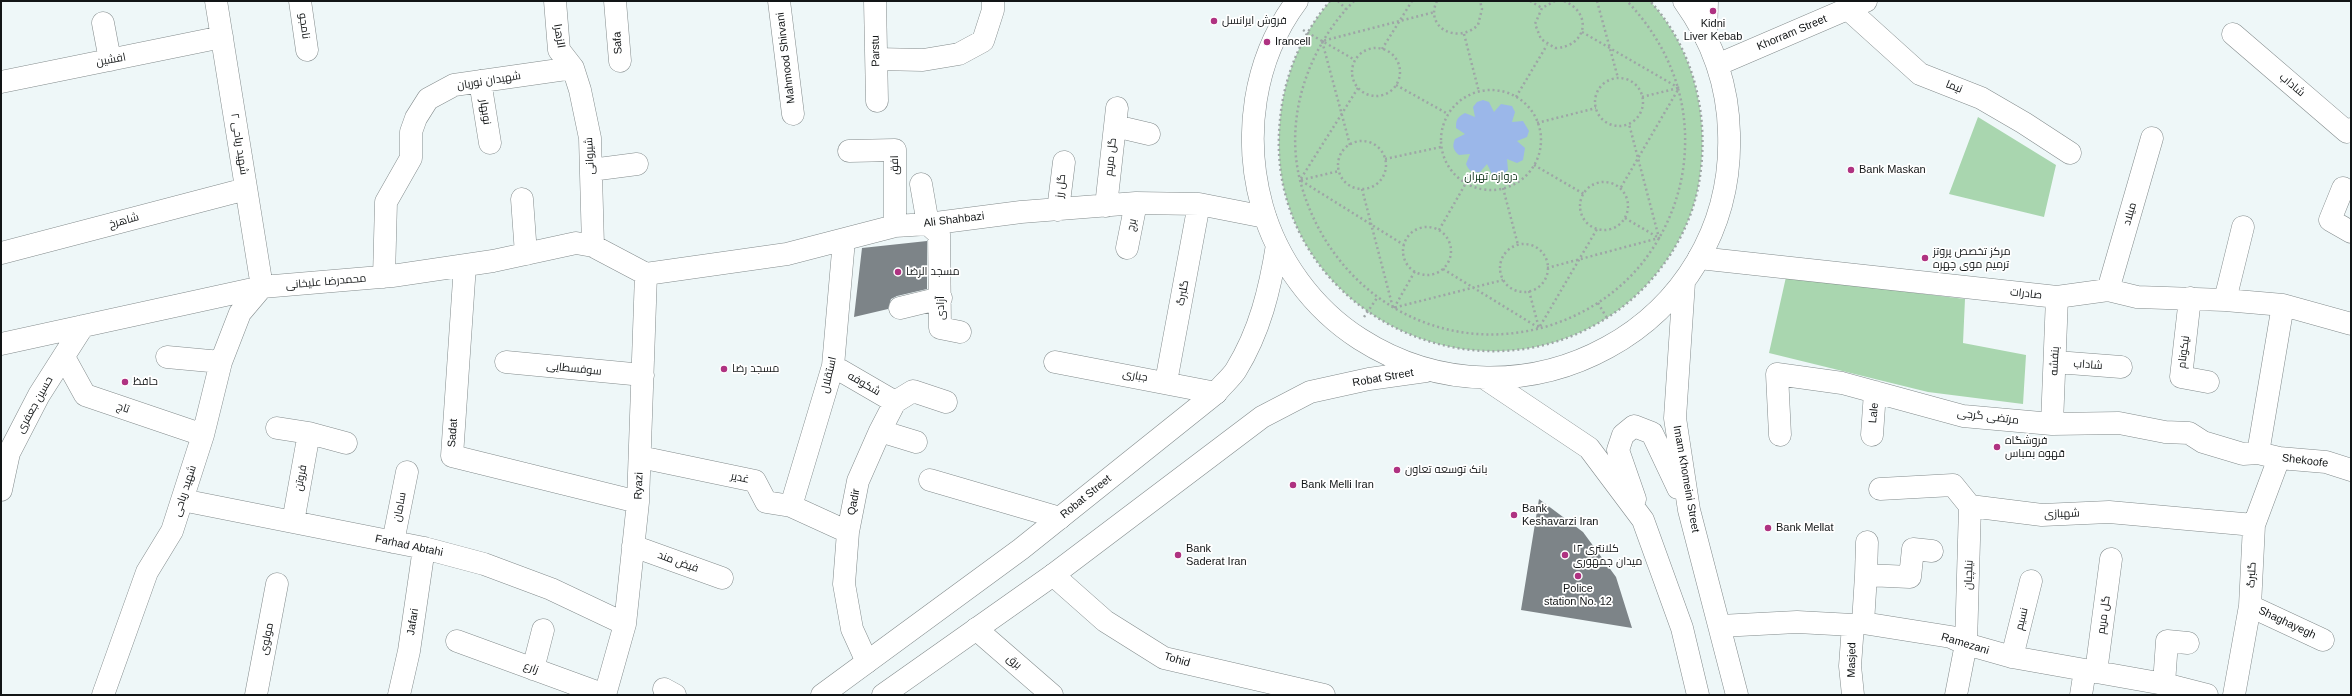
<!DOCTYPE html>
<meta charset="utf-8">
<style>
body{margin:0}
#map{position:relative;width:2352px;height:696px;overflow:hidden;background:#eef7f8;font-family:Helvetica,sans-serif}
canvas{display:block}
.frame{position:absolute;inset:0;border:2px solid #121516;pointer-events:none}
</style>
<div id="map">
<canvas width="2352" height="696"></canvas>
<div class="frame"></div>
</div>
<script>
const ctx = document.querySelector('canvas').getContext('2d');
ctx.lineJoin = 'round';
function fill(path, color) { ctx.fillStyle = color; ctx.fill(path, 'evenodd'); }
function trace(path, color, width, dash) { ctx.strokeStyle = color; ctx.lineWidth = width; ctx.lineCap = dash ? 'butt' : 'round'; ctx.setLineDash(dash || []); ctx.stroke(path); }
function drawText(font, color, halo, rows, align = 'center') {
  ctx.font = font + ' Helvetica,Cairo,sans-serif'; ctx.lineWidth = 3.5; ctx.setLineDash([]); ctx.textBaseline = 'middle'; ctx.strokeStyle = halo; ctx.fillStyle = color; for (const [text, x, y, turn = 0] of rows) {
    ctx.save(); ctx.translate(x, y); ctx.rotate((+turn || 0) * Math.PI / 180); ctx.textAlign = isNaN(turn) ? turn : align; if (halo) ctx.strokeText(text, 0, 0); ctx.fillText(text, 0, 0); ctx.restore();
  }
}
fill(new Path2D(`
 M1330,1H1650C1696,51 1711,122 1698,188C1688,237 1657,282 1617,311C1471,416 1261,302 1280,120C1284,76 1301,35 1330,1Z
 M1978,117L2056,165L2044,217L1949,194Z
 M1786,277L1965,299L1963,343L2026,355L2023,404L1928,392L1769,353Z`), '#a9d6af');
fill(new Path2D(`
 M1483,100L1489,102L1494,112L1501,104L1512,106L1515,112L1512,122L1523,121L1529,131L1527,137L1517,141L1525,148L1523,160L1517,163L1507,159L1508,170C1503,175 1499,176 1492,174L1487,164L1480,172C1472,173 1469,171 1466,164L1470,154L1459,155C1453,150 1452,146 1455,139L1465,134L1456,128C1456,120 1457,117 1465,113L1475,117L1473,107L1477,102Z`), '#9bb7e9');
fill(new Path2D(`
 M927,241V289L897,296L891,299L888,309L854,317L862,248Z
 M1539,499L1583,532L1616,577L1632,628L1521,610Z`), '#7d8488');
const minor = new Path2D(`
 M300,1L307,50
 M555,1L559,50L573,68L580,90L590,138L593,246
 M615,1L620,61
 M779,1L793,114
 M875,1L877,101
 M1848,9L1920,74L1981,98L2024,123L2070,153
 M103,23L110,60
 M2233,34L2347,132L2351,129
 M1706,38L1707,1
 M877,59L923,60L959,54L983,41L993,10V1
 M480,81L490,143
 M1,82L222,37
 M1115,126L1149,134
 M849,151L895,150V226
 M591,170L637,164
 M921,184L928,224L939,234L940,328L960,332
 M2343,188L2330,220L2351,232
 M522,199L526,254
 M1106,206L1117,108
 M1058,210L1064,162
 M1127,248L1136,203
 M1,253L246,189
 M1699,258L2057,297L2108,290L2137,297L2225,300L2283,305L2351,324
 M465,265L452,456L638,502
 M646,274L787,254L895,226L928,224L1021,212L1136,203L1199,204L1265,217
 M384,277L386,202L411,158V132L416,118L428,99L454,85L573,68
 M2108,290L2152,138
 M2190,298L2181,377L2208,382
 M2225,300L2243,227
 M900,308L941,298
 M1,344L262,287L392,276L493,261L576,243L593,246L646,274
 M64,357L85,395L203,435
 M167,357L221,362
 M506,362L643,375
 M1055,362L1216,393
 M2056,362L2121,367
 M833,366L895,402
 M1166,382L1199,204
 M2052,424L2057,297
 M277,428L309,433L346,443
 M880,431L916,442
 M1780,435L1777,374L1842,383L1963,416L2052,424L2119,423L2165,432L2189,433L2203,442L2243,454L2258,453L2279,458L2326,462L2351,470
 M1872,435L1875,392
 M2258,453L2283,305
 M640,457L755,481L766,502L791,506L848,532
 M930,480L1060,518
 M1880,489L1953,485L1970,506L2042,515L2109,512L2254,525
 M1,490L9,453L39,395L83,326
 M182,500L424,548L484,564L551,589L625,624
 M791,506L833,366L844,240
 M293,522L309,433
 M393,542L407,472
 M633,546L722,578
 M1053,575L1105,621L1164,658L1324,695
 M1866,575L1867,542
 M2250,606L2323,640
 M1863,623L1866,575L1910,577L1913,549L1932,551
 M1720,626L1797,622L1853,625L1863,623L1951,637L1966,644L2012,657L2164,684L2207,695
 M976,629L1052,695
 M457,641L605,695
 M2012,657L2031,581
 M867,662L852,629L844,584L848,532L858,481L880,431L895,402L913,391L946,402
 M533,669L543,630
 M2096,672L2111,559
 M2164,684L2167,641L2188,643
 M664,689L675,695
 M103,695L147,572L172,531L203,435L221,362L240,313L262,287L216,1
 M256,695L277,584
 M399,695L409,651L424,548
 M605,695L625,624L638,502L646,274
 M1853,695L1850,666L1853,625
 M1956,695L1966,644L1970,506
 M2081,695L2085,670
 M2234,695L2250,606L2254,525L2279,458`);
const major = new Path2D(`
 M1297,1C1253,60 1243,137 1262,206C1277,260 1313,309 1360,339C1521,442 1736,327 1729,133C1728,85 1712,40 1684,1
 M1717,65L1866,1
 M1684,282L1675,418L1689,510L1737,695
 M1486,379L1589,448L1643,520L1682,628L1698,695
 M1635,499L1618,450L1623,435L1634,426L1652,433L1678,488
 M822,695L1021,549L1216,393C1222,385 1231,378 1236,370C1260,331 1270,289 1277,245
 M883,695L1053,575L1262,417L1310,392L1369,379L1426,371`);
trace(minor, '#838b8c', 23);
trace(major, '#838b8c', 23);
trace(new Path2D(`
 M1330,1C1301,35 1284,76 1280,120C1261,302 1471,416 1617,311C1657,282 1688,237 1698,188C1711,122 1696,51 1650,1
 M1338,1L1346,9
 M1354,1C1308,47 1283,119 1301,184C1331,292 1437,359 1548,326C1590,313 1627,287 1651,251C1672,220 1684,184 1685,147C1687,91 1665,41 1627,1
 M1437,1C1424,27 1457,45 1478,25L1482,9L1480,1
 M1530,1L1542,8
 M1555,1L1542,8L1535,24L1541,39L1555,48C1587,47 1593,13 1564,1
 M1597,1L1618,78
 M1303,30L1355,60
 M1582,32L1679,88L1620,189
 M1464,34L1479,92
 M1352 72a24 24 0 1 1 48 0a24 24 0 1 1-48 0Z
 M1382,49L1412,1
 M1595 102a24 24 0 1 1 48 0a24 24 0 1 1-48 0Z
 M1396,85L1448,114
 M1358,88L1300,180L1404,245
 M1441 140a50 50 0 1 1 100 0a50 50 0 1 1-100 0Z
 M1516,97L1547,45
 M1642,97L1678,88
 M1537,123L1596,108
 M1338 165a24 24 0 1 1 48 0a24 24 0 1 1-48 0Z
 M1350,145L1322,41L1435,12
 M1385,159L1441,147
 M1534,165L1584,194
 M1301,180L1339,171
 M1580 206a24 24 0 1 1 48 0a24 24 0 1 1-48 0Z
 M1503,188L1518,245
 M1362,189L1393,308L1503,280
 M1625,218L1659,238
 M1403 251a24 24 0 1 1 48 0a24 24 0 1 1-48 0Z
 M1439,230L1466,183
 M1500 268a24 24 0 1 1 48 0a24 24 0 1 1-48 0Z
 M1547,268L1659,238L1629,124
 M1443,269L1539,328L1597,229
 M1529,291L1539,328
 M1598,303L1607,318
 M1394,308L1415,271
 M1364,317L1377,298`), '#9ea5a6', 2.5, [2, 3]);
trace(minor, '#fff', 22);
trace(major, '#fff', 22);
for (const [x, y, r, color] of [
 [1713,11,4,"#af3281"],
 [1214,21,4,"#af3281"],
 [1267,42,4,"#af3281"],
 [1851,170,4,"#af3281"],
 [1925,258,4,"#af3281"],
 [898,272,4,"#af3281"],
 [724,369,4,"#af3281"],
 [125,382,4,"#af3281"],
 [1997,447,4,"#af3281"],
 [1397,470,4,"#af3281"],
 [1293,485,4,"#af3281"],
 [1514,515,4,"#af3281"],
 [1768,528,4,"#af3281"],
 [1178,555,4,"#af3281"],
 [1565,555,4,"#af3281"],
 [1578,576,4,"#af3281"]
]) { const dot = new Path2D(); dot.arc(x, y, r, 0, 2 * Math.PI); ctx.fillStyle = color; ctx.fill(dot); trace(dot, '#fff', 1.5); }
drawText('11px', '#121516', '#fff', [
 ["فروش ایرانسل",1222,21],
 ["Kidni",1713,24,"center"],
 ["Liver Kebab",1713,37,"center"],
 ["Irancell",1275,42],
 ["Bank Maskan",1859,170],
 ["مرکز تخصص پروتز",1933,252],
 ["ترمیم موی چهره",1933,265],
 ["مسجد الرضا",906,272],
 ["مسجد رضا",732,369],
 ["حافظ",133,382],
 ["فروشگاه",2005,441],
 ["قهوه بمباس",2005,454],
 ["بانک توسعه تعاون",1405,470],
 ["Bank Melli Iran",1301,485],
 ["Bank",1522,509],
 ["Keshavarzi Iran",1522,522],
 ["Bank Mellat",1776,528],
 ["Bank",1186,549],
 ["Saderat Iran",1186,562],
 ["کلانتری ۱۲",1573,549],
 ["میدان جمهوری",1573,562],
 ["Police",1578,589,"center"],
 ["station No. 12",1578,602,"center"]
], 'left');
drawText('11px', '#121516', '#fff', [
 ["نامجو",304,26,82],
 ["Khorram Street",1792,33,-23],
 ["الزهرا",559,36,81],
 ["Safa",618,43,-94],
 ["Parstu",876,51,-91],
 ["Mahmood Shirvani",786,58,-97],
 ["افشین",111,60,-11],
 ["شهیدان نوریان",489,81,-9],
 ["شاداب",2292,85,40],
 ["نیما",1954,87,22],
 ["نوبهار",485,112,81],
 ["شهید ریاحی ۲",239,144,81],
 ["شیروانی",590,156,-93],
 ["گل مریم",1111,157,-84],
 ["افق",895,165,-91],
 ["گل رز",1061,186,-84],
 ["میلاد",2130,214,-74],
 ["Ali Shahbazi",954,220,-7],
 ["شاهرخ",124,221,-15],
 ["برج",1132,225,-79],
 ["محمدرضا علیخانی",326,282,-5],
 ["گلبرگ",1183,293,-79],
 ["صادرات",2026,294,6],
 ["آزادی",941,308,-90],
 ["نیکونام",2184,352,-83],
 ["بنفشه",2055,361,-87],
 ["شاداب",2088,365,4],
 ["سوفسطایی",574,369,6],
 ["استقلال",829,375,-77],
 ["جباری",1135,376,10],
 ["Robat Street",1383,378,-10],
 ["شکوفه",864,384,30],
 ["حسین جعفری",35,405,-61],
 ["تاج",123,408,18],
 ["Lale",1874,413,-85],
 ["مرتضی گرجی",1988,417,7],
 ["Sadat",453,433,-86],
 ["Shekoofe",2305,461,7],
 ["فروتن",301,478,-80],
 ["غدیر",740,478,12],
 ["Imam Khomeini Street",1686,479,80],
 ["Ryazi",639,486,-88],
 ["شهید ریاحی",185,491,-72],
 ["Robat Street",1086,497,-39],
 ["Qadir",854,502,-79],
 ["سامان",400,507,-79],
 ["شهبازی",2062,514,-2],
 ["Farhad Abtahi",409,546,12],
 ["فیض مند",678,562,20],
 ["نیلچیان",1969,575,-88],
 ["گلبرگ",2252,575,-87],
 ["گل مریم",2104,615,-82],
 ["نسیم",2022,619,-76],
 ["Jafari",413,622,-81],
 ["Shaghayegh",2287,623,25],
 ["مولوی",267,639,-79],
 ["Ramezani",1965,644,17],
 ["Tohid",1177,660,16],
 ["Masjed",1852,660,-89],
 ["برق",1014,662,41],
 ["زارع",531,668,20]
]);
drawText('11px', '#0d3216', '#fff', [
 ["دروازه تهران",1491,177]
]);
</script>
